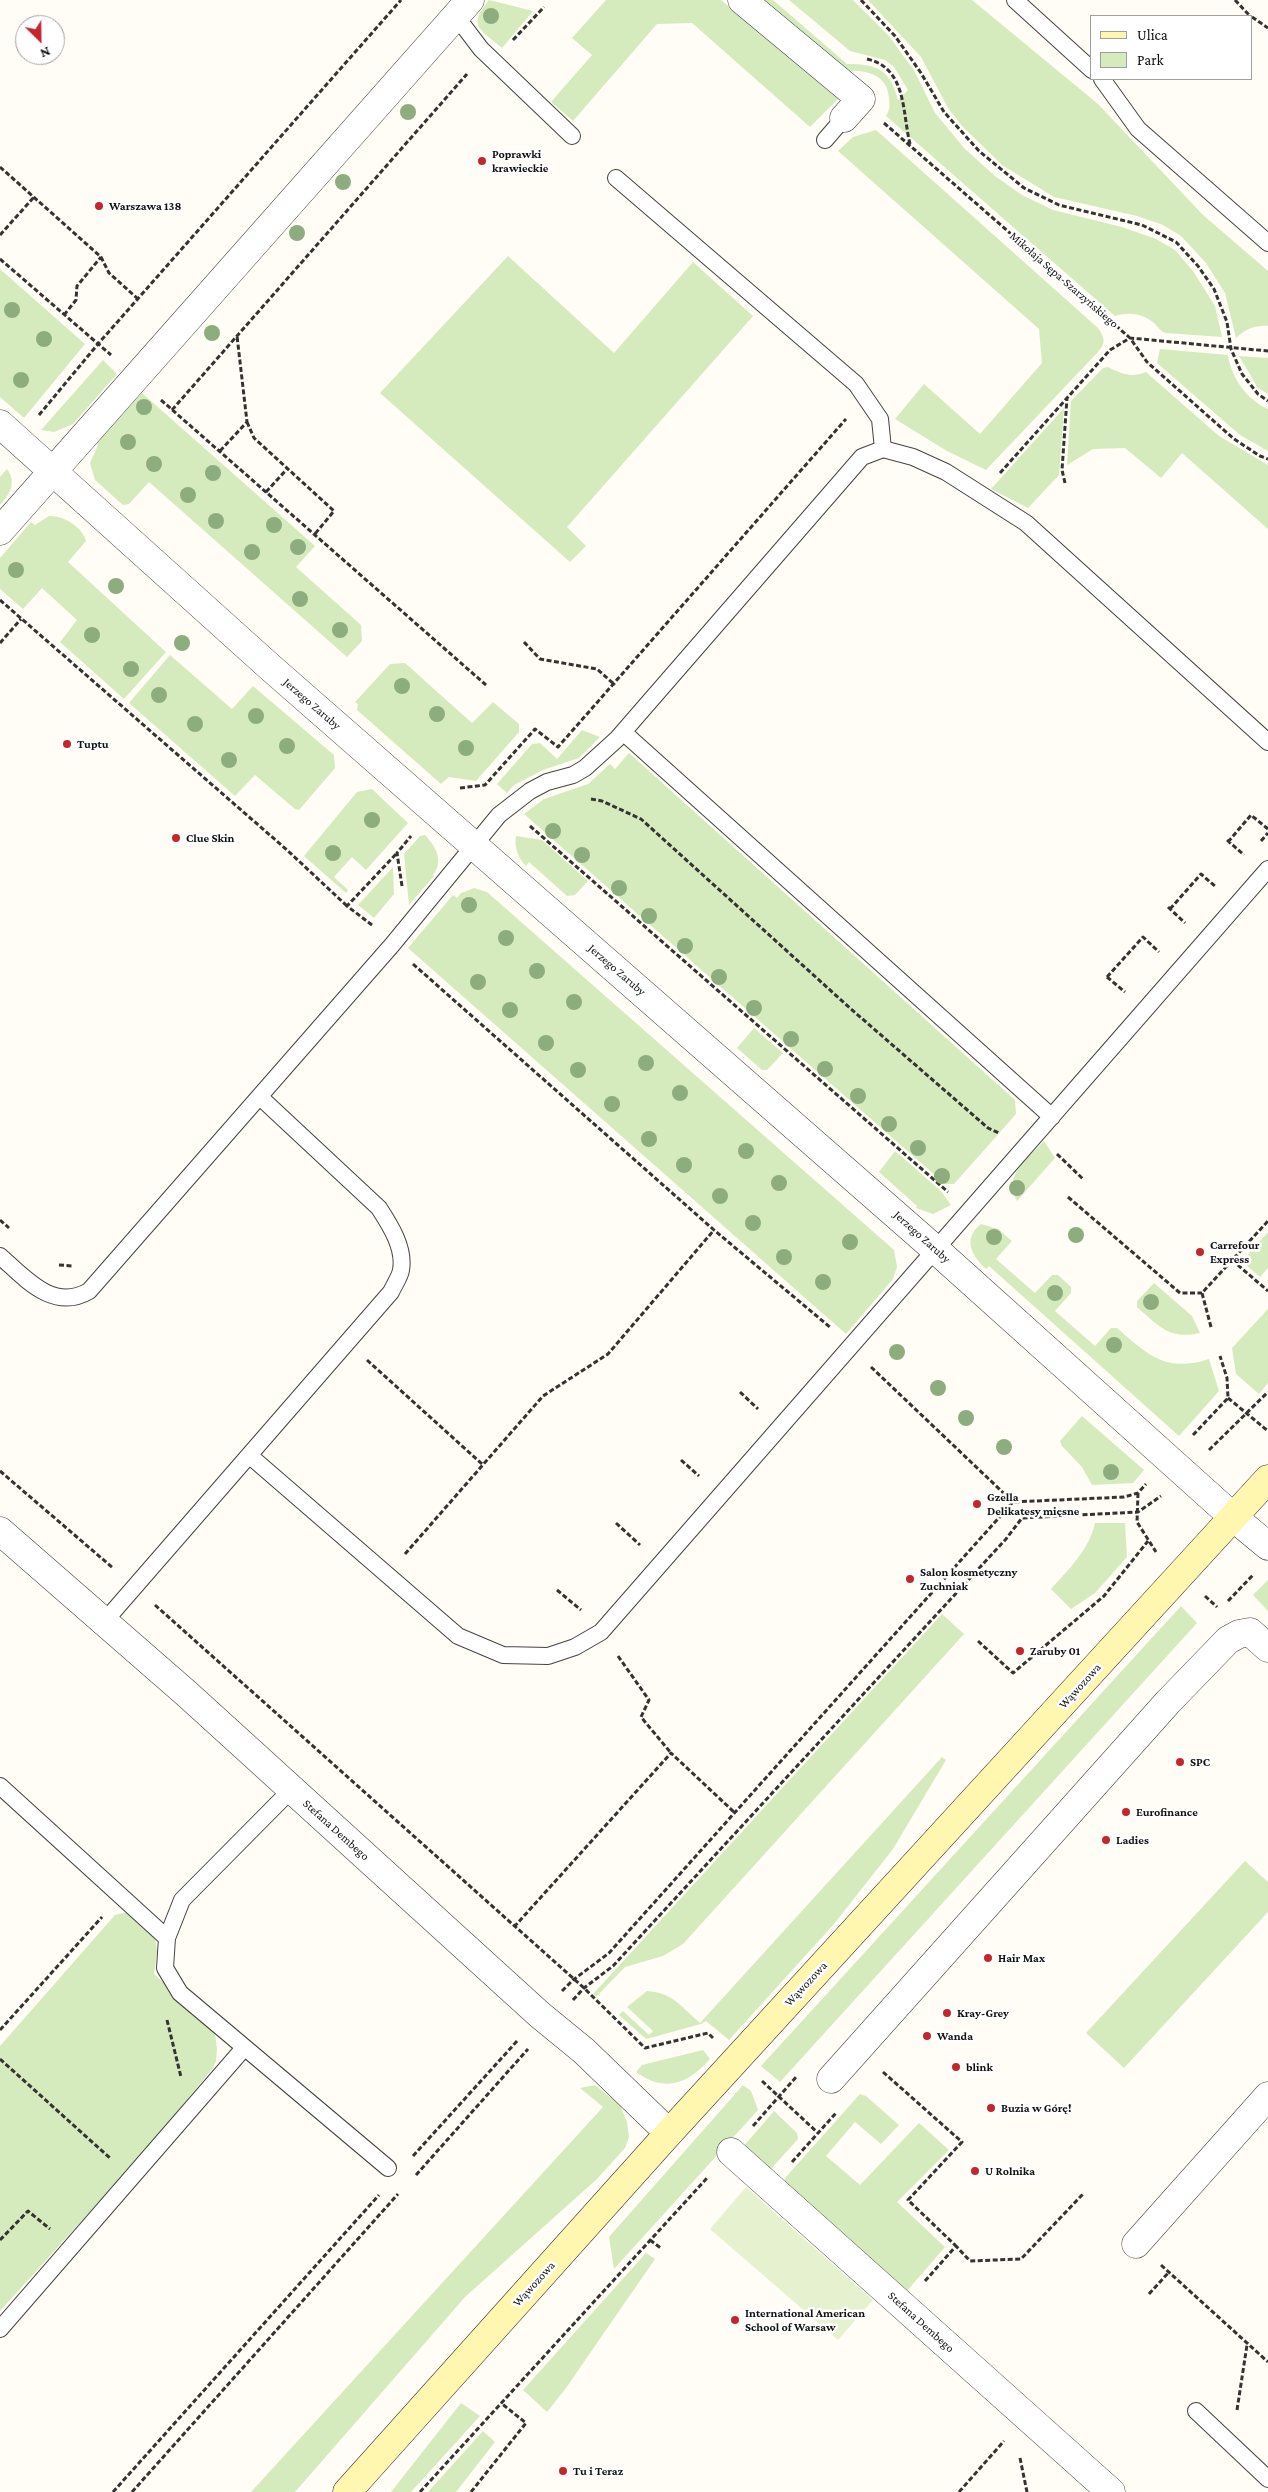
<!DOCTYPE html>
<meta charset="utf-8">
<style>
body{margin:0}
#map{position:relative;width:1268px;height:2492px;overflow:hidden;background:#fffdf5;font-family:"Crimson Pro",serif}
canvas{display:block}
.legend{position:absolute;left:1090px;top:15px;width:162px;height:65px;box-sizing:border-box;background:#fff;border:1px solid #a0a0a0;margin:0;padding:6px 9px;list-style:none;font-size:15px;color:#111}
.legend li{display:flex;align-items:center;gap:10px;height:25px}
.legend b{width:25px;border:1px solid #a0a0a0}
.north{position:absolute;left:15px;top:15px;width:50px;height:50px;box-sizing:border-box;background:#fff;border:1px solid #a0a0a0;border-radius:50%;rotate:157deg;font-size:14px;font-weight:700;line-height:20px;text-align:center;color:#111}
.north::after{content:'';display:block;margin:auto;width:18px;height:22px;background:#c4262e;clip-path:polygon(50% 0,100% 100%,50% 72%,0 100%)}
</style>
<div id="map">
<canvas width="1268" height="2492"></canvas>
<ul class="legend">
<li><b style="height:6px;background:#fff6b0"></b>Ulica</li>
<li><b style="height:14px;background:#d5ebbd"></b>Park</li>
</ul>
<div class="north">N</div>
</div>
<script>
const ctx = document.querySelector('canvas').getContext('2d');
ctx.lineJoin = 'round';
function fill(path, color) { ctx.fillStyle = color; ctx.fill(path, 'evenodd'); }
function trace(path, color, width, dash) { ctx.strokeStyle = color; ctx.lineWidth = width; ctx.lineCap = dash ? 'butt' : 'round'; ctx.setLineDash(dash || []); ctx.stroke(path); }
function drawText(font, color, halo, rows, align = 'center') {
  ctx.font = font + ' "Crimson Pro",serif'; ctx.lineWidth = 5; ctx.setLineDash([]); ctx.textBaseline = 'middle'; ctx.strokeStyle = halo; ctx.fillStyle = color; for (const [text, x, y, turn = 0] of rows) {
    ctx.save(); ctx.translate(x, y); ctx.rotate((+turn || 0) * Math.PI / 180); ctx.textAlign = isNaN(turn) ? turn : align; if (halo) ctx.strokeText(text, 0, 0); ctx.fillText(text, 0, 0); ctx.restore();
  }
}
fill(new Path2D(`
 M489,0L533,11L502,48C480,29 467,26 489,0Z
 M606,0H721L838,99L810,127L692,23L657,24L573,121L551,102L592,55L572,38Z
 M762,0H773L847,64C877,64 890,69 898,100L908,90L894,67L885,60L850,51L789,0H853L889,36L904,57L914,70L935,113L965,149L995,176L1022,195L1053,210L1122,227L1156,239L1175,250L1193,271L1215,306L1222,337L1166,333C1160,331 1158,327 1154,323C1142,313 1129,312 1115,316L886,116C890,110 890,106 889,98C887,73 865,70 844,71Z
 M868,0H972L1098,104L1203,215L1268,271V326C1255,325 1246,329 1236,338L1225,293L1206,263L1181,236L1163,225L1137,216L1054,197L1002,165L962,126L948,108L921,57Z
 M876,130L1098,328C1105,338 1106,343 1098,352L986,470L947,451L895,419L924,384L980,434L1042,363L1039,329L838,151L853,137Z
 M508,256L614,353L693,262L753,316L567,527L586,546L570,562L380,393Z
 M0,269L85,344L24,418L0,397Z
 M1160,349L1228,355C1231,377 1247,400 1268,409V451L1240,435L1157,363Z
 M1239,356L1268,358V394L1258,388Z
 M103,360L117,374L73,424L54,432L41,430Z
 M1108,367C1122,374 1131,378 1146,372L1219,436L1268,465V529L1182,453L1161,478L1125,448L1093,449L1067,465L1071,401L1103,368Z
 M142,393L315,546L296,567L361,625L362,641L347,657L149,482L129,504L123,505L95,480L90,463L98,445L96,443Z
 M1064,408L1059,475L1028,508L991,489Z
 M7,469C17,483 10,494 0,505V477Z
 M49,516C62,515 83,527 86,541L68,562L166,652L124,699L60,642L77,620L42,588L23,609L0,589V558L31,522L35,525Z
 M170,655L232,709L253,686L334,755L335,768L299,810L295,809L255,775L235,796L129,703Z
 M405,663L472,723L493,702L519,724V732L476,781L449,777L441,784L357,710L358,704L355,702L390,664Z
 M582,730L600,737L579,758L543,770L514,785L507,793L497,784L532,744L540,743L557,759Z
 M629,753L1015,1100L1016,1114L954,1184H945L524,814L544,799L588,784L610,764L615,769Z
 M372,789L408,823L366,870L352,857L334,877L348,890L346,893L304,856L357,792Z
 M425,835C436,847 444,861 433,875L434,876L409,905L404,854L420,836Z
 M516,836L542,840L588,881L575,895L567,896L529,862L526,866C518,858 514,847 516,836Z
 M393,867L394,894L374,918L358,905Z
 M474,888L487,892L894,1250L897,1267L893,1279L846,1334L408,948L453,895L457,898L461,893Z
 M754,1028L783,1053L767,1070H762L737,1048Z
 M1044,1141L1055,1158L1017,1201C1003,1174 1027,1159 1044,1141Z
 M895,1151L941,1191L951,1205L933,1214L916,1208L917,1206L879,1172Z
 M981,1224L998,1229L1012,1241L996,1259L1035,1293L1052,1275H1058L1071,1287V1293L1055,1311L1095,1346L1111,1328H1117C1148,1355 1166,1373 1209,1359L1219,1391L1179,1436L989,1266L986,1269C972,1256 962,1239 981,1224Z
 M1268,1232V1268L1260,1277L1246,1265V1257Z
 M1154,1283L1192,1316L1200,1333C1169,1340 1159,1326 1137,1307V1301Z
 M1268,1309V1383L1259,1394L1236,1374L1232,1348Z
 M1082,1416L1144,1470L1133,1483L1092,1485L1082,1467L1062,1446L1060,1441Z
 M1095,1523H1125L1127,1557L1095,1593L1071,1609L1051,1589C1069,1569 1089,1550 1095,1523Z
 M1268,1580V1611L1253,1595Z
 M1181,1606L1197,1623L780,2082L761,2066Z
 M942,1614L964,1634L683,1944L663,1956L625,1967L596,1997L593,1994Z
 M942,1757L946,1760L893,1849L834,1924L729,2040L706,2021L701,2024L646,2039L619,2015L623,2011L649,2035L653,2031L627,2007L647,1991C674,1993 681,2007 700,2023Z
 M1245,1861L1268,1882V1912L1124,2068L1086,2033Z
 M127,1912L155,1936L157,1951L154,1974L209,2024L215,2034L217,2049L216,2061L213,2068L142,2154L0,2311V2046L115,1915Z
 M703,2050L710,2059C688,2084 665,2093 636,2072L642,2065Z
 M595,2085L620,2105L627,2122L629,2137L625,2148L597,2179L465,2297L295,2492H251L603,2107L580,2088Z
 M743,2085L751,2091L758,2110L614,2269L609,2237Z
 M860,2094L866,2096L899,2125L881,2144L855,2122L826,2156L860,2185L919,2123L949,2150L897,2202L945,2247L906,2292L784,2182L786,2177Z
 M774,2111L797,2133L798,2139L769,2171L743,2147Z
 M646,2253L655,2259L566,2388L547,2412L523,2390Z
 M461,2403L480,2416L411,2492H391Z
 M483,2431L495,2442L456,2492H428Z`), '#d5ebbd');
fill(new Path2D(`
 M746,2187L873,2300L838,2340L710,2229Z`), '#e6f2cf');
const lane = new Path2D(`
 M1015,0L1092,70
 M456,16L481,49L572,136
 M1102,79L1138,129L1268,243
 M825,140L844,118
 M616,178L856,384L880,419L883,449
 M623,732L1052,1117
 M0,1256C25,1278 53,1312 89,1291L392,945L499,815L530,791L547,782L573,775L585,768L617,739L862,457L883,449L913,457L946,472L1026,523L1268,742
 M250,1456L458,1636L503,1655L548,1656L575,1647L601,1632L1268,869
 M104,1622L391,1292C394,1285 400,1277 401,1270C405,1248 390,1225 379,1208L260,1097
 M0,1786L167,1938
 M292,1789L182,1900L167,1938L165,1968L180,1993L388,2168
 M0,2329L244,2048
 M1196,2411L1268,2479`);
const street = new Path2D(`
 M742,0L861,99L844,118
 M0,424L271,668L936,1250L1233,1517L1268,1546
 M0,531L470,0
 M0,1531L187,1694L540,2015L584,2051L669,2133
 M831,2079L1168,1702L1228,1640L1239,1634L1250,1632L1268,1648
 M731,2152L1111,2492
 M1136,2244L1268,2096`);
const secondary = new Path2D(`
 M347,2492L669,2133L1268,1479`);
trace(lane, '#444', 18);
trace(street, '#444', 29);
trace(secondary, '#333', 29);
trace(new Path2D(`
 M861,0L895,36L921,73L944,112L979,151L1024,188L1059,205L1142,225L1176,242L1198,266L1214,289L1227,322L1231,349L1242,374L1258,394L1268,401
 M1235,0L1250,16
 M1252,17L1268,28
 M513,40L544,7
 M867,59C907,68 902,112 910,144
 M884,123L1113,323L1130,338L1147,362L1234,439L1260,456L1268,459
 M0,167L101,257L109,273L138,299
 M0,235L34,197
 M0,259L111,355
 M64,315L76,300L77,286L101,257
 M161,400L486,685
 M172,410L467,74
 M39,415L98,344L401,0
 M247,422L254,438L334,511L314,535
 M220,451L247,422L237,336
 M1000,473L1110,350L1130,338L1268,351
 M1065,483L1062,470L1067,398
 M266,492L287,469
 M0,600L287,850L347,906
 M524,642L540,659L597,669L615,685
 M0,643L21,619
 M460,788L485,785L535,729L558,747L846,419
 M591,799L602,801L641,819L851,1009L988,1128L999,1133
 M530,826L948,1192
 M1227,840L1244,855
 M1261,841L1268,833
 M1228,842L1251,815L1268,829
 M402,886L397,853L411,836
 M1168,907L1185,923
 M1170,909L1201,874L1216,887
 M372,925L347,906L397,853
 M413,964L714,1230L831,1328
 M1107,977L1143,937L1159,952
 M1107,977L1125,992
 M1057,1154L1083,1179
 M1068,1197L1180,1293H1202
 M0,1220L9,1228
 M1232,1260L1268,1291
 M59,1265L73,1266
 M1211,1327L1202,1293L1268,1221
 M367,1360L482,1464
 M871,1367L1013,1502
 M740,1392L758,1409
 M1228,1398L1268,1431
 M1193,1435L1228,1398L1227,1378L1220,1356
 M1209,1450L1268,1392
 M681,1460L699,1476
 M0,1471L113,1568
 M1138,1493L1137,1522L1156,1552
 M616,1523L640,1545
 M405,1554L543,1396L608,1354L714,1230
 M557,1590L581,1610
 M1205,1596L1217,1607
 M1228,1601L1253,1575
 M155,1605L584,1988L645,2048L708,2033L713,2038
 M978,1641L1013,1673L1104,1596L1148,1541
 M618,1656L649,1700L641,1717L671,1753
 M514,1927L671,1753L734,1812
 M562,1991L573,1980L609,1953L1013,1502L1124,1497L1138,1493L1146,1484
 M573,2000L584,1988L613,1966L1006,1539L1022,1518L1138,1512L1161,1496
 M167,2020L181,2077
 M0,2030L102,1917
 M0,2059L111,2159
 M883,2072L962,2142L908,2200L956,2246
 M762,2081L818,2133
 M753,2126L797,2076
 M413,2156L518,2040
 M792,2162L836,2113
 M416,2175L528,2049
 M0,2240L28,2211L50,2229
 M650,2240L662,2249
 M1161,2265L1268,2362
 M925,2281L956,2246L970,2261L1021,2259L1083,2194
 M1149,2294L1169,2272
 M1237,2410L1247,2345
 M1020,2458L1027,2492
 M113,2492L379,2195
 M132,2492L398,2194
 M420,2492L708,2177
 M471,2492L526,2423L501,2403
 M959,2492L1004,2441`), '#333', 3, [5, 2.5]);
trace(lane, '#fff', 16);
trace(street, '#fff', 28);
trace(secondary, '#fff6b0', 28);
ctx.fillStyle = '#8dad7f';
for (const [x, y] of [
 [491,16],
 [408,112],
 [343,182],
 [297,233],
 [12,310],
 [212,333],
 [44,339],
 [21,380],
 [144,407],
 [128,442],
 [154,464],
 [213,473],
 [188,495],
 [216,521],
 [274,525],
 [298,547],
 [252,552],
 [16,570],
 [116,586],
 [300,599],
 [340,630],
 [92,635],
 [182,643],
 [131,669],
 [402,686],
 [159,695],
 [437,714],
 [256,716],
 [195,724],
 [287,746],
 [466,748],
 [229,760],
 [372,820],
 [553,831],
 [333,853],
 [582,855],
 [619,888],
 [469,905],
 [649,916],
 [506,938],
 [685,946],
 [537,971],
 [719,977],
 [478,982],
 [574,1002],
 [754,1008],
 [510,1010],
 [791,1039],
 [546,1043],
 [646,1063],
 [825,1069],
 [578,1070],
 [680,1093],
 [858,1096],
 [612,1104],
 [889,1124],
 [649,1139],
 [918,1148],
 [746,1151],
 [684,1165],
 [942,1176],
 [779,1183],
 [1017,1188],
 [720,1196],
 [753,1223],
 [1076,1235],
 [994,1237],
 [850,1242],
 [784,1257],
 [823,1282],
 [1055,1293],
 [1151,1302],
 [1114,1345],
 [897,1352],
 [938,1388],
 [966,1418],
 [1004,1447],
 [1111,1472]
]) { ctx.beginPath(); ctx.arc(x, y, 8, 0, 2 * Math.PI); ctx.fill(); }
for (const [x, y, r, color] of [
 [482,161,5,"#c4262e"],
 [99,206,5,"#c4262e"],
 [67,744,5,"#c4262e"],
 [176,838,5,"#c4262e"],
 [1200,1252,5,"#c4262e"],
 [977,1504,5,"#c4262e"],
 [910,1579,5,"#c4262e"],
 [1020,1651,5,"#c4262e"],
 [1180,1762,5,"#c4262e"],
 [1126,1812,5,"#c4262e"],
 [1106,1840,5,"#c4262e"],
 [988,1958,5,"#c4262e"],
 [947,2013,5,"#c4262e"],
 [927,2036,5,"#c4262e"],
 [956,2067,5,"#c4262e"],
 [991,2108,5,"#c4262e"],
 [975,2171,5,"#c4262e"],
 [735,2320,5,"#c4262e"],
 [563,2471,5,"#c4262e"]
]) { const dot = new Path2D(); dot.arc(x, y, r, 0, 2 * Math.PI); ctx.fillStyle = color; ctx.fill(dot); trace(dot, '#fff', 2); }
drawText('bold 12px', '#111', '#fff', [
 ["Poprawki",492,154],
 ["krawieckie",492,168],
 ["Warszawa 138",109,206],
 ["Tuptu",77,744],
 ["Clue Skin",186,838],
 ["Carrefour",1210,1245],
 ["Express",1210,1259],
 ["Gzella",987,1497],
 ["Delikatesy mięsne",987,1511],
 ["Salon kosmetyczny",920,1572],
 ["Zuchniak",920,1586],
 ["Zaruby 01",1030,1651],
 ["SPC",1190,1762],
 ["Eurofinance",1136,1812],
 ["Ladies",1116,1840],
 ["Hair Max",998,1958],
 ["Kray-Grey",957,2013],
 ["Wanda",937,2036],
 ["blink",966,2067],
 ["Buzia w Górę!",1001,2108],
 ["U Rolnika",985,2171],
 ["International American",745,2313],
 ["School of Warsaw",745,2327],
 ["Tu i Teraz",573,2471]
], 'left');
drawText('12px', '#111', '#fff', [
 ["Mikołaja Sępa-Szarzyńskiego",1064,280,41],
 ["Jerzego Zaruby",312,704,41],
 ["Jerzego Zaruby",617,970,41],
 ["Jerzego Zaruby",922,1237,42],
 ["Wąwozowa",1080,1686,-48],
 ["Stefana Dembego",336,1830,42],
 ["Wąwozowa",806,1984,-47],
 ["Wąwozowa",534,2284,-48],
 ["Stefana Dembego",921,2322,42]
]);
</script>
